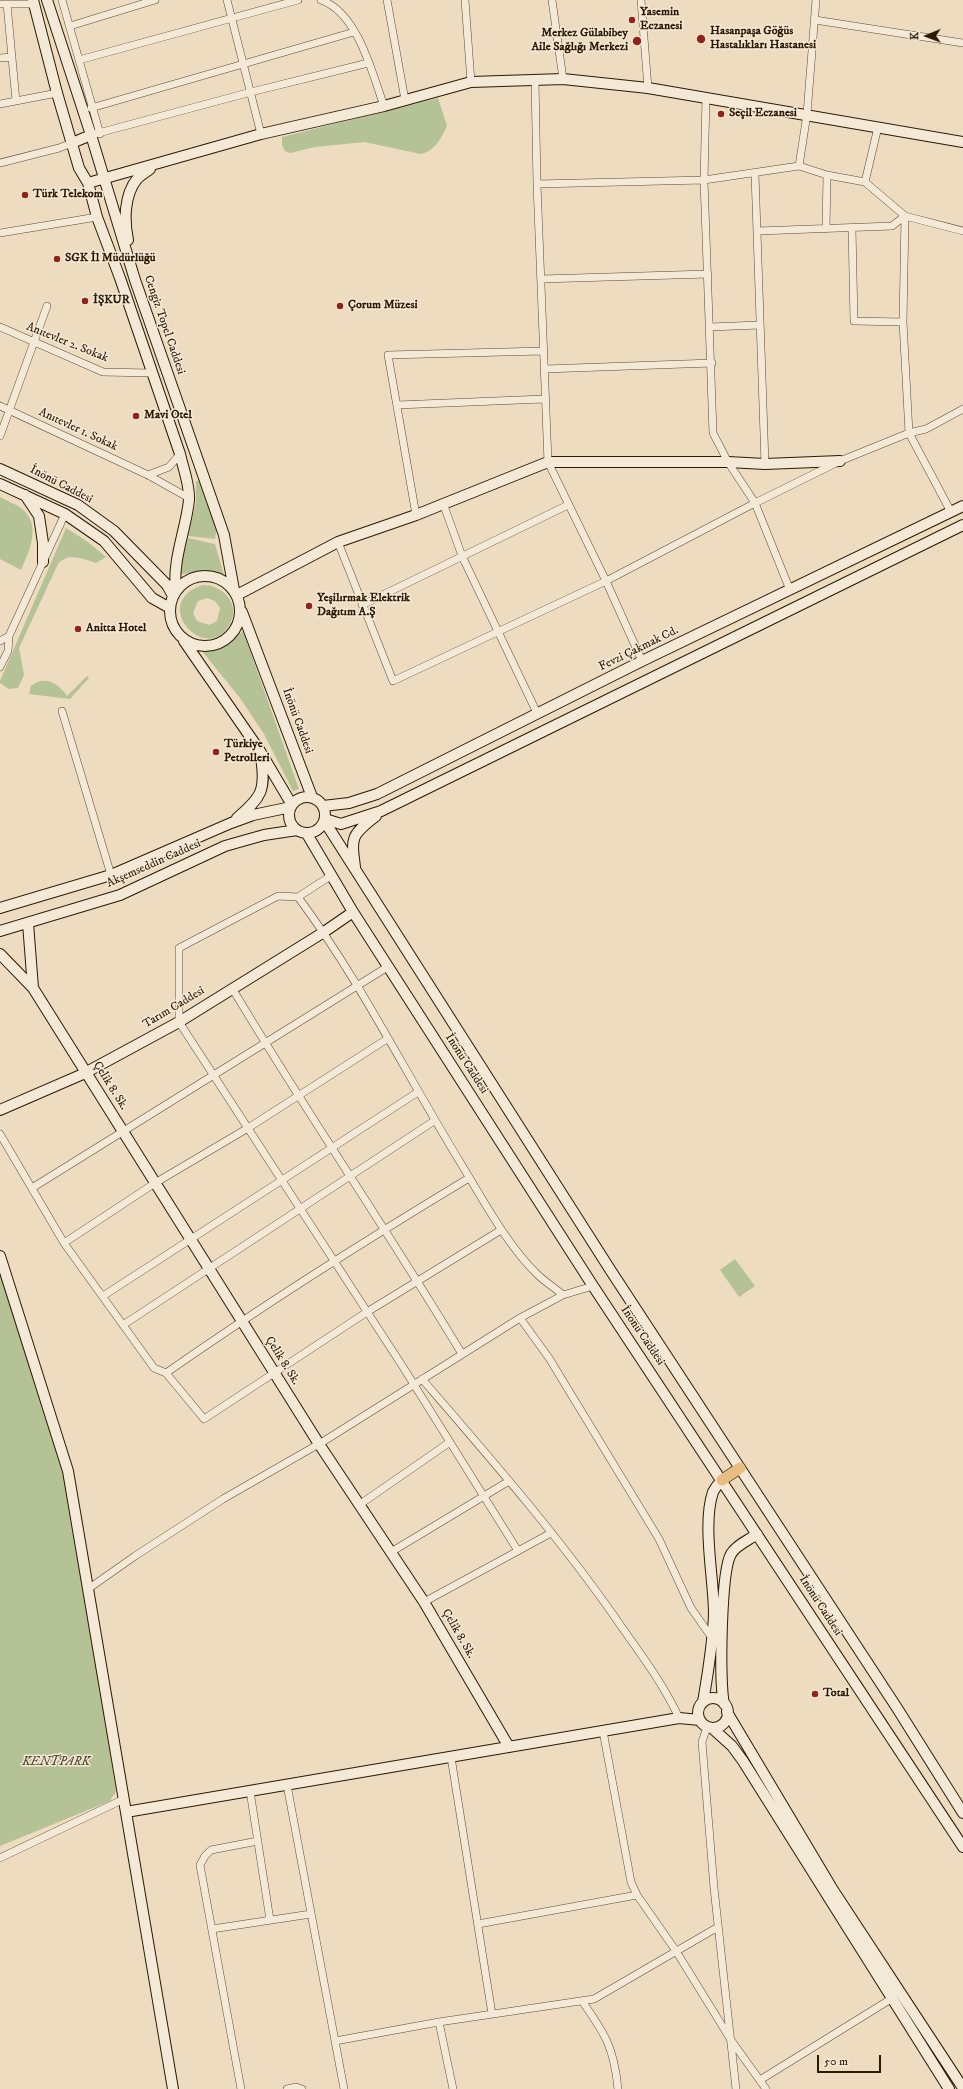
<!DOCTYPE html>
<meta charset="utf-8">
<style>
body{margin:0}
#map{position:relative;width:963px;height:2089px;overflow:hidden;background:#eedcc1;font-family:"IM FELL DW Pica",serif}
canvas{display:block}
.north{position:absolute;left:907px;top:16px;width:40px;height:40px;-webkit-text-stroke:3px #f4e8d7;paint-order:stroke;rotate:269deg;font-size:11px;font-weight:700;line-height:16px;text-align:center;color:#2c1902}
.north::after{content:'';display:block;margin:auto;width:14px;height:18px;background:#2c1902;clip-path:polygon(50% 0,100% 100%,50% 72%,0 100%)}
.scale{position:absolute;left:817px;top:2055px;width:64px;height:18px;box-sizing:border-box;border:2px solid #2c1902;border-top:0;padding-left:5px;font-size:12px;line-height:14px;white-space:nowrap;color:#2c1902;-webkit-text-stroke:3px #f4e8d7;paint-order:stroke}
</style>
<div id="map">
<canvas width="963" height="2089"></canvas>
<div class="north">K</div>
<div class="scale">50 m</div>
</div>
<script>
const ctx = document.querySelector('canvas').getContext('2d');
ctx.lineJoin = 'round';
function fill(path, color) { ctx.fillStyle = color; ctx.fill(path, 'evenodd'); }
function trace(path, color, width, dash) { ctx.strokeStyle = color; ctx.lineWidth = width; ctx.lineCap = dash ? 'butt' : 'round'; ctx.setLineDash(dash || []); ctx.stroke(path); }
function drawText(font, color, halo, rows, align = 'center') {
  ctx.font = font + ' "IM FELL DW Pica",serif'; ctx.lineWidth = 3; ctx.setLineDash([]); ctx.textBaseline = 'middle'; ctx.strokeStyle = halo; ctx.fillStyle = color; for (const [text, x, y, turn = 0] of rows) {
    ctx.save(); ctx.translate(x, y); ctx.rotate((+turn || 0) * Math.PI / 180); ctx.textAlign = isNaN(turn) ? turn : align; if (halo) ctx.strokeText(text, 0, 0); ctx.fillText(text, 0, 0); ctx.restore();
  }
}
fill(new Path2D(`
 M438,98L447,126C441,138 436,150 421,154L364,142L315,147L290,153L285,151L282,145V137Z
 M200,480L217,528L215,539L188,536L196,502V481Z
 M0,497C7,501 16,504 22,509C42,525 29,552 21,570L0,559Z
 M66,528L88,542L106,557L96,563C83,559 68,552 58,564L19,648L24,675L18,688L9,689L0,683V681Z
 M188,538L215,544L224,575L207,572L181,574L179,572Z
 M203,585C222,585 241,603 230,624C206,667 148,602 203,585ZM207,598L215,601L220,608L217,621L209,625L197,621L193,613L198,601Z
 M243,631L299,789L293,791L264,734L240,698L202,651C219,647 230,643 243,631Z
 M87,676L89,678L70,699L29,694L31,686C45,675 58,683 67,696Z
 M735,1259L755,1286L739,1297L720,1270Z
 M0,1269L68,1483L116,1791L110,1801L0,1846Z`), '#b4c296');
const street = new Path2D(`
 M62,0L100,134
 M227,0L261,134
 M321,0C358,13 372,73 384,106
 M387,0L405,100
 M465,0L471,82
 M552,0L563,79
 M641,0L648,88
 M0,4H34
 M7,4L16,101
 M815,20L963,43
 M70,26L155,0
 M0,58L12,57
 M79,60L298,0
 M535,80L537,184L548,462L606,581L642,661
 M706,98L704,180L713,433L728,462L755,503L790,590
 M0,104L57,93
 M91,108L354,32
 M91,135L251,92L368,63
 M0,163L59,148L72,143
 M799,166L807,114L816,0
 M755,174L765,464
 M865,182L878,127
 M537,184L704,180L799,166L827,175L865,182L905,216L963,231
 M905,216L903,322L909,433L951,512
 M826,229L827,175
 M852,229L854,321L903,322
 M758,231L892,226L905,216
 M0,233L97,217
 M541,279L708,274
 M0,327L103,372L151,373
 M710,327L759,325
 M545,369L712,363
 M397,405L544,399
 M0,406L148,475L189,498
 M0,436L47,306
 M148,475L169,467L180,454
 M443,503L462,556L537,713
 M416,515L388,355L543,351
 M338,542L393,681L606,581L755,503L840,461L909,433L926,429L963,409
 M362,605L568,505
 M0,641L9,636
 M0,667L8,651L9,636L65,514
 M62,711L111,875
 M298,897L332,875
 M232,988C306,1112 388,1231 462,1354
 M0,1134L64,1243L154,1368L166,1373L204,1419L367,1312L501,1230
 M32,1188L389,966
 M64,1243L155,1183L248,1128L387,1039
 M103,1296L418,1092
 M520,1318L549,1358L659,1539L691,1608L712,1638
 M123,1325L434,1121
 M166,1373C265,1304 366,1240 469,1178
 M422,1379C491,1459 561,1539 621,1626C642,1656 664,1685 679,1718
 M359,1505L450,1442
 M518,1551L403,1367L179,1022V948L278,896L298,897C360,980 406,1074 460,1162C482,1198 507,1245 537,1274C545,1282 555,1288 563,1295
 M391,1552L509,1481
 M88,1589L135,1556L223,1499L324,1441L520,1318L563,1295L593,1286
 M424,1602L551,1533
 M707,1727L702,1742L714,1888L736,2089
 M603,1731L631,1882L637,1895L676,1951L731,2040L766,2089
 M451,1757L492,2014
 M287,1785L344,2089
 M250,1791L270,1920
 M0,1858L124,1799
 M478,1924L637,1895
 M212,1929L311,1914
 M582,2001C605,2034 614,2047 618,2089
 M439,2022L453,2089
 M335,2041L439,2022L594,1999L718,1927
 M760,2080L891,1999
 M241,2089L200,1865L205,1856L211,1850L258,1841
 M287,2089L296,2087L302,2089`);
const secondary = new Path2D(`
 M33,0L57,93L79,168L88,183L97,217L120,278L180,454C183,468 190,485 189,500C186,530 172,560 176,591
 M47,0L91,135L135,280L224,535L234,590
 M72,143L91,135
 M88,183L261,134L384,106L471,82L563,79L648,88L963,142
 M128,240C124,221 124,195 137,179C141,175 146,172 150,169
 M0,469L78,505L114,531L167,585L173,596
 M0,484L65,514L104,541L152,598L170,608
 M25,495L39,516L43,543V562
 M170 611a35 35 0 1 1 70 0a35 35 0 1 1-70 0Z
 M237,595L338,542L416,515L548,462H728L765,464L840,461
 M242,612L312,797
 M184,641L260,751L292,805
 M289 815a18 18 0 1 1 36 0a18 18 0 1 1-36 0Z
 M323,806L349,803L377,794L642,661L963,506
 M237,818C262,797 266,790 261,757
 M325,819L341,824L381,811L963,525
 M325,822L611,1271L897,1708L963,1813
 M307,834L353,912L593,1286L963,1847
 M355,867C351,837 351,835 376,816
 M0,908L111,875L231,823L253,815L291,807
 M28,923L33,988
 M0,931L120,895L225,846L264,835L297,830
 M0,954L33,988L319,1444L424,1602L509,1747
 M0,1110L83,1074L179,1022L324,932L353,912
 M0,1256L68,1471L173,2089
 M698 1713a15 15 0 1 1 30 0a15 15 0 1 1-30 0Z
 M703,1702C708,1673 713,1644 714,1614C714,1580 702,1524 713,1492C715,1488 719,1483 722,1480
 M724,1704C719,1682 721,1571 731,1554C736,1545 749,1540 757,1534
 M727,1712L833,1890L963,2088
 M712,1728L732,1746L743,1761L949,2089
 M126,1812L679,1718L700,1720`);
const primary = new Path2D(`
 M722,1480L740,1468`);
trace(street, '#5c4a32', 8);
trace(secondary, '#2c1902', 12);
trace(primary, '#2c1902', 12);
trace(street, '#f4e8d7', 7);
trace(secondary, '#f4e8d7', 10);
trace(primary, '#e7be80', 11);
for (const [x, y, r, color] of [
 [632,20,4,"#8f2418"],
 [701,39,5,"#8f2418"],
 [637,41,5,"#8f2418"],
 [721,114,4,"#8f2418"],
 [25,195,4,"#8f2418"],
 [57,259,4,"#8f2418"],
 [85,301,4,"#8f2418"],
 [340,306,4,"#8f2418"],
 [136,416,4,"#8f2418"],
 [309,606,4,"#8f2418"],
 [78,629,4,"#8f2418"],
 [216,752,4,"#8f2418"],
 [815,1694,4,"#8f2418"]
]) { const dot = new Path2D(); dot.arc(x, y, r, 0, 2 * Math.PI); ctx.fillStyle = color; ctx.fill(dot); trace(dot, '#f4e8d7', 1.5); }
drawText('bold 12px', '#2c1902', '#f4e8d7', [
 ["Yasemin",640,13],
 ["Eczanesi",640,27],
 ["Hasanpaşa Göğüs",710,32],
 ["Hastalıkları Hastanesi",710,46],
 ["Merkez Gülabibey",628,34,"right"],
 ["Aile Sağlığı Merkezi",628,48,"right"],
 ["Seçil Eczanesi",729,114],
 ["Türk Telekom",33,195],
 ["SGK İl Müdürlüğü",65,259],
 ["İŞKUR",93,301],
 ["Çorum Müzesi",348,306],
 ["Mavi Otel",144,416],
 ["Yeşilırmak Elektrik",317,599],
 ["Dağıtım A.Ş",317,613],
 ["Anitta Hotel",86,629],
 ["Türkiye",224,745],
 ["Petrolleri",224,759],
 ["Total",823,1694]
], 'left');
drawText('12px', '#2c1902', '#f4e8d7', [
 ["Cengiz Topel Caddesi",164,325,71],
 ["Anıtevler 2. Sokak",67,343,22],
 ["Anıtevler 1. Sokak",78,430,25],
 ["İnönü Caddesi",61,485,27],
 ["Fevzi Çakmak Cd.",639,649,-26],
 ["İnönü Caddesi",297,721,70],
 ["Akşemseddin Caddesi",154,864,-24],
 ["Tarım Caddesi",174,1008,-31],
 ["İnönü Caddesi",466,1064,57],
 ["Çelik 8. Sk.",110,1086,58],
 ["İnönü Caddesi",642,1336,56],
 ["Çelik 8. Sk.",282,1361,58],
 ["İnönü Caddesi",820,1606,57],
 ["Çelik 8. Sk.",458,1634,60]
]);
drawText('italic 12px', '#554c2e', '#f4e8d7', [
 ["KENTPARK",56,1763]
]);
</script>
